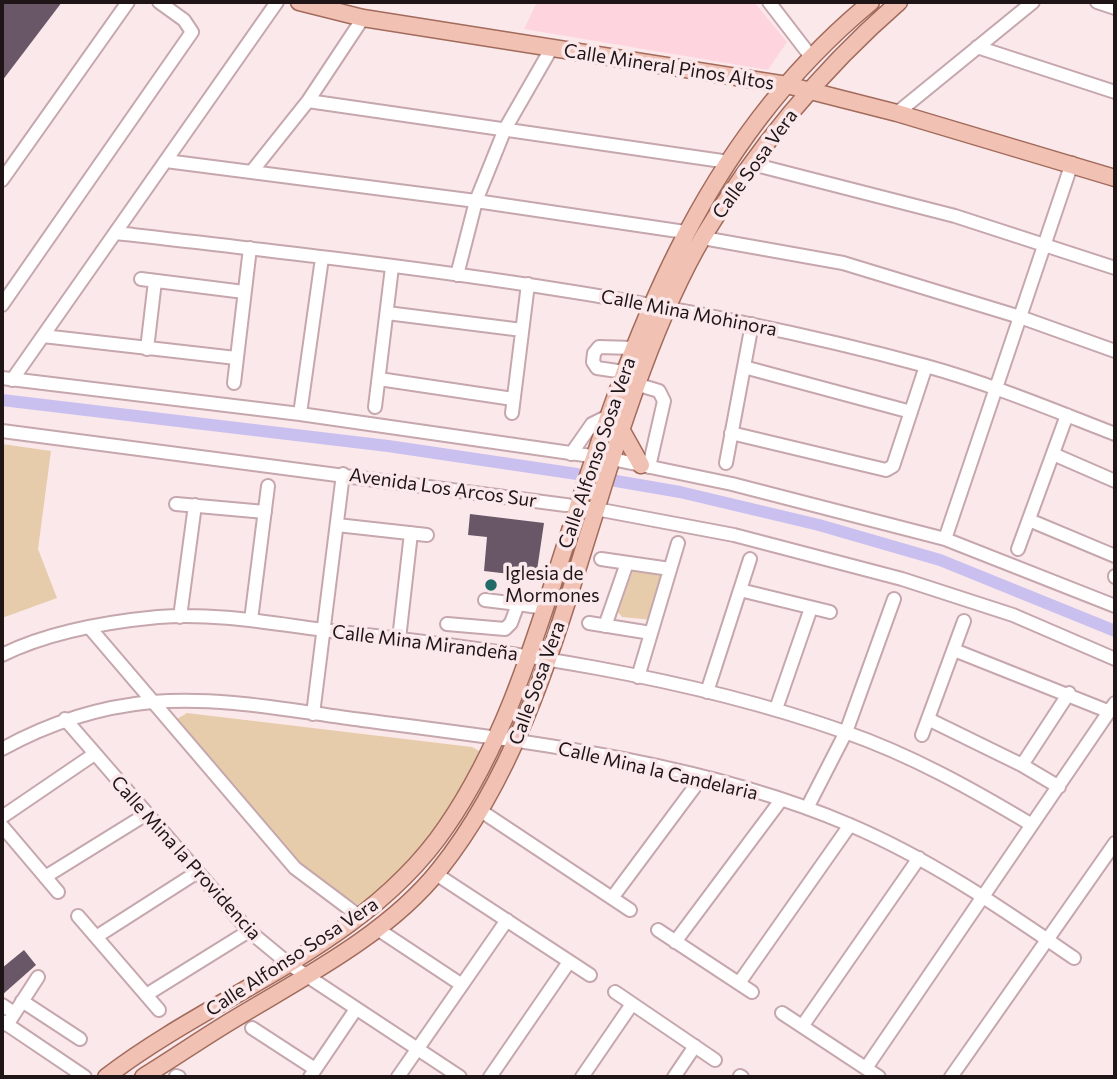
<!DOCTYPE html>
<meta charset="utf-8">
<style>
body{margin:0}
#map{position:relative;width:1117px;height:1079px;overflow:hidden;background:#fbe8eb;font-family:Commissioner,sans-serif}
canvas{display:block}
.frame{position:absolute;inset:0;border:4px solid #1f1517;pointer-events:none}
</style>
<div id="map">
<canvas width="1117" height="1079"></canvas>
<div class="frame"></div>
</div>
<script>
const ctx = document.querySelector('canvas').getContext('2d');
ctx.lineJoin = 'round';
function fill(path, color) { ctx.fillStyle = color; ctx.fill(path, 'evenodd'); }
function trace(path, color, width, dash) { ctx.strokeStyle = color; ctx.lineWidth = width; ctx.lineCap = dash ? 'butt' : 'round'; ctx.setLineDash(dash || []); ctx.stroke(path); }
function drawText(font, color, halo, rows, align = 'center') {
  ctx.font = font + ' Commissioner,sans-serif'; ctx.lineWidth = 7; ctx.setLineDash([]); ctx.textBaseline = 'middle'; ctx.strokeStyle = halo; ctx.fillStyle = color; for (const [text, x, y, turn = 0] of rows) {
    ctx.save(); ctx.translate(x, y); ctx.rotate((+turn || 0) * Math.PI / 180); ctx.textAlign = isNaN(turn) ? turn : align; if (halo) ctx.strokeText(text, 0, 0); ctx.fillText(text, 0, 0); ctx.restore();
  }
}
fill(new Path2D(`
 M537,2H754L787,42L768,70L524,29Z`), '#fed5de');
fill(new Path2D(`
 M2,444L51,451L38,549L57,598L2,618Z
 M634,568L663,576L653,620L622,617L618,612Z
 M187,713L472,747L479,751L478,755C444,820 416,858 363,908L315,877L293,856L182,727L177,719Z`), '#e7ccab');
trace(new Path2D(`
 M2,400L388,446L577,474
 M616,481L680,492L819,525L940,560L1115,631`), '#c9c0ef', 12);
fill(new Path2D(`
 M2,2H62L2,81Z
 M470,514L544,523L536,577L484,571L487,537L468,535Z
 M24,950L36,965L2,995V968Z`), '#695667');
const minor = new Path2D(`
 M769,2L812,58
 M1097,2L1115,8
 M977,47L1115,92
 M308,101L729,162
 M897,113L1033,2
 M166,161L476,201L685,232
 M752,164L955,216L1115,268
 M253,170L308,101L363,18
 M2,180L128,2
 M116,233C388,264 661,294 926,366C991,384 1053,410 1115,434
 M703,238L843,263L1020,317L1115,351
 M457,275L476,201L505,129L551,49
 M141,279L244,292
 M2,305L192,32L184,20L159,2
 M387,313L522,330
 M43,336L236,358
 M147,349L155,281
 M744,367L911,412
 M624,372L597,368L593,362L594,353L599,347L633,348
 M2,378L300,414L612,459L732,484L945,539L1115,606
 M379,379L513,399
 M12,380L277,2
 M234,383L250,248
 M639,385L659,391L664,401L649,467
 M375,407L392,267
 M512,413L528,284
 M300,414L322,258
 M2,431L596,509L734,535L902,579L1013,615L1115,659
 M731,433L886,470L893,466L926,366
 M571,454L592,424L608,416
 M1053,454L1115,481
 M726,463L752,324
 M176,504L265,512
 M1029,520L1115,556
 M337,525L427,535
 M945,539L1072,163
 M1018,549L1067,415
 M601,559L670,569
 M1115,577V576
 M740,590L830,612
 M485,600L518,604
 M180,617L195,505
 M251,620L268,486
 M589,623L651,633
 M447,624L505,629L511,623L518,604L545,608
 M605,626L627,563
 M90,628L295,868L359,916
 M399,639L411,533
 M954,650L1110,712
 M2,655C48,632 106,622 158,617C219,612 280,625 340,632C510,651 683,675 845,732C911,755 972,789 1032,825
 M638,677L678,543
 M707,692L750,559
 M776,709L811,608
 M313,714L343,474
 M65,719L249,931L289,964L460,1077
 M928,719L1022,765L1059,787
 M922,735L964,621
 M2,749C49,723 98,707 152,702C222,696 292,711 362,720C522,741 701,761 850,825C932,860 1001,908 1074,958
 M1022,765L1069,693
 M807,808L846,732L894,599
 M481,811L630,910
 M2,817L93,755
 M2,826L58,892
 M436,874L590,975
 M45,877L145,815
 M612,898L702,777
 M78,916L159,1010
 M376,928L462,985
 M658,930L752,992
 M96,937L196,873
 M675,942L781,800
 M739,983L850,825
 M615,992L715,1060
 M146,995L249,931
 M22,1001L80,1039
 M2,1005L14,1013
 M782,1013L879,1077
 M2,1021L85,1077
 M7,1025L38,977
 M803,1025L919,858
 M252,1028L315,1069
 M866,1068L1115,703
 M176,1076L179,1077
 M740,1076L742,1077
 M310,1077L356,1009
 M398,1077L507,920
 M490,1077L569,962
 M582,1077L632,1004
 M674,1077L695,1046
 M951,1077L1115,843`);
const major = new Path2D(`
 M299,2L363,18L787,85L897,113L1115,178
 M622,431L641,465
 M106,1077C217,992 365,946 446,827C505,741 534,642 566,543C633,336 697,146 871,2
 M143,1077C174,1058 204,1037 236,1018C304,977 388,934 439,870C522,766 556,635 596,510C622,424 658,313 703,237C756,149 822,69 899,2`);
trace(minor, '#c5a7ad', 16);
trace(major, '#a26b5c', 19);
trace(minor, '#fff', 12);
trace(major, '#f1c2b3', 16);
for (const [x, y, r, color] of [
 [491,585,7,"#206b67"]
]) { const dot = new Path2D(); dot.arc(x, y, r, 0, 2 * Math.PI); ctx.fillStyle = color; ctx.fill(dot); trace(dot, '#fbe8eb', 2.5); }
drawText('19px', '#1f1517', '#fbe8eb', [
 ["Calle Mineral Pinos Altos",669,67,9],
 ["Calle Sosa Vera",755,164,-54],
 ["Calle Mina Mohinora",689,313,11],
 ["Calle Alfonso Sosa Vera",597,453,-71],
 ["Avenida Los Arcos Sur",443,488,8],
 ["Calle Mina Mirandeña",425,643,7],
 ["Calle Sosa Vera",537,683,-70],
 ["Calle Mina la Candelaria",658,771,13],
 ["Calle Mina la Providencia",186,858,48],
 ["Calle Alfonso Sosa Vera",292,957,-33]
]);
drawText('19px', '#1f1517', '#fbe8eb', [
 ["Iglesia de",505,574],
 ["Mormones",505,596]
], 'left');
</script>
